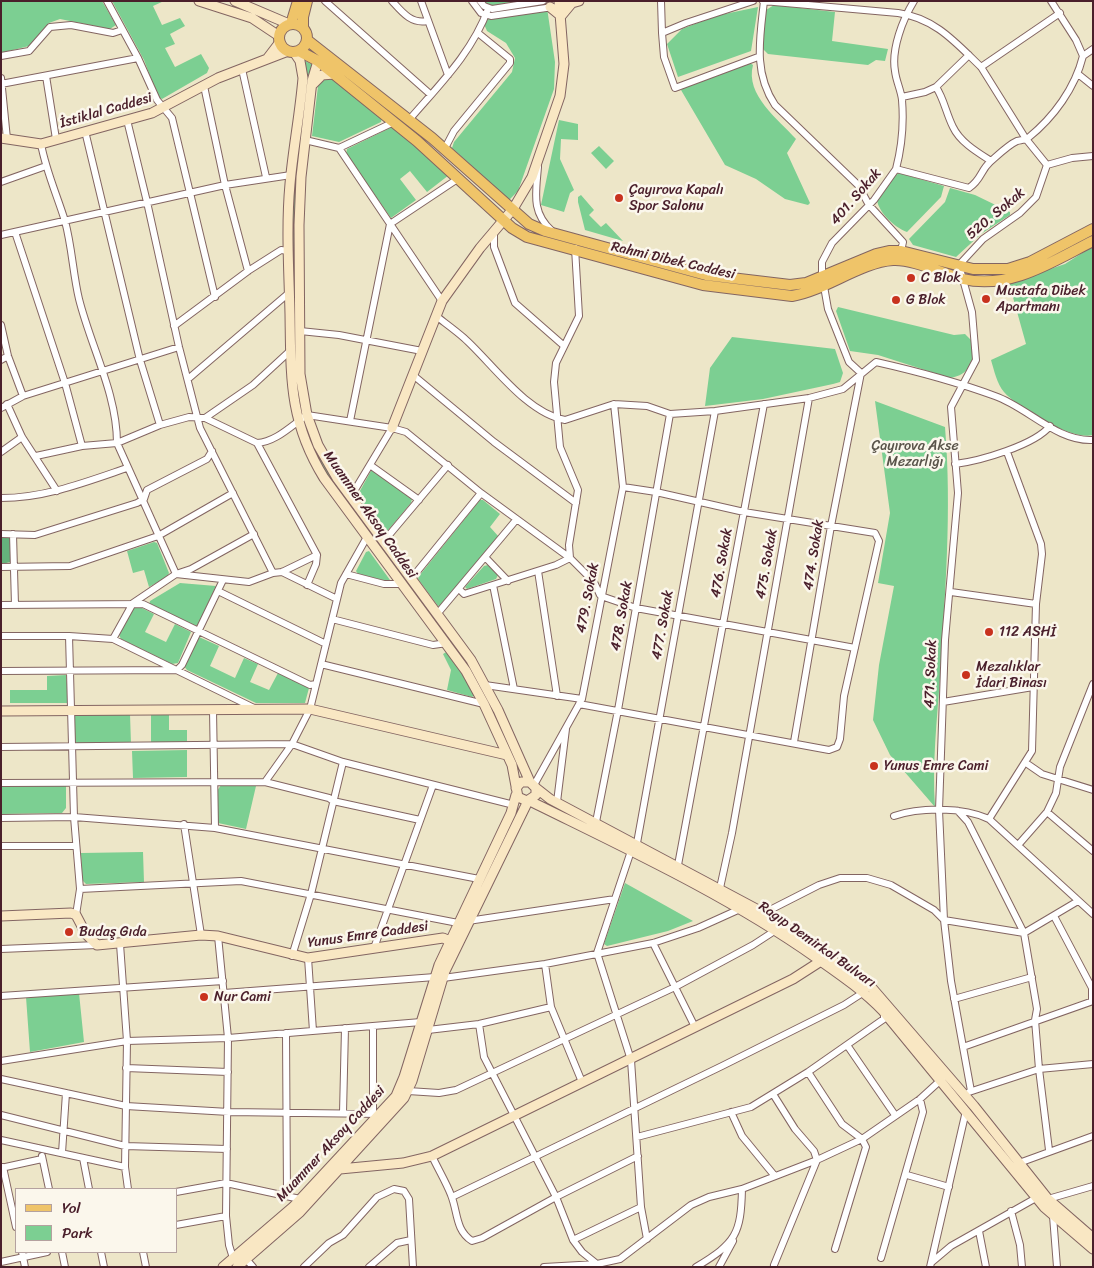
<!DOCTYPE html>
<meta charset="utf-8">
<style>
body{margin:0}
#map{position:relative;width:1094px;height:1268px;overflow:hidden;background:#ede6c8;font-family:Sriracha,sans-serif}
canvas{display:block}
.frame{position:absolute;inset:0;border:2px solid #4a1f2b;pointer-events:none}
.legend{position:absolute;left:15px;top:1188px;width:162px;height:65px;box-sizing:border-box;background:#fbf7ec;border:1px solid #b4a19f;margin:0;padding:6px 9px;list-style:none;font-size:15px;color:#4a1f2b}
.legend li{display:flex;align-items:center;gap:10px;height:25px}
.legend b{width:25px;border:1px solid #b4a19f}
</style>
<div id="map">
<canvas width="1094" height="1268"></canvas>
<div class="frame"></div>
<ul class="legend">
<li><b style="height:6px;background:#efc469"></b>Yol</li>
<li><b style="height:14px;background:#7ccf92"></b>Park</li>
</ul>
</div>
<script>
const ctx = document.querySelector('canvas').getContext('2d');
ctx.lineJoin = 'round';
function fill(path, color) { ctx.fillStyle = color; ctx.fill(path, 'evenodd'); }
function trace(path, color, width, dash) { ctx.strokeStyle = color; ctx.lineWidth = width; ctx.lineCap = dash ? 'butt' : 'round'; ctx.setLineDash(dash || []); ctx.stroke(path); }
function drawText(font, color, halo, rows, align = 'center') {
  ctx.font = font + ' Sriracha,sans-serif'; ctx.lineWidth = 5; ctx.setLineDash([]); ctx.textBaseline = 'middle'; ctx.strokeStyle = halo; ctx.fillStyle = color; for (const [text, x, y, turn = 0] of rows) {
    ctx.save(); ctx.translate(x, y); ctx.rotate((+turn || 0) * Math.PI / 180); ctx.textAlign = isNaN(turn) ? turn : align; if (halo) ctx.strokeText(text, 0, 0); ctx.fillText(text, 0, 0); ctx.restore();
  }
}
fill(new Path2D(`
 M1,1H102L116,25L110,29L60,19L49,23L29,46L1,53Z
 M112,1H164L153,6L162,25L180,18L185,26L170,34L175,44L165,48L175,67L201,54L209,68L207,73L162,99L158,97L144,60Z
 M474,1H546L555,62L554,89L518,191L509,200L452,148L454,142L512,72L515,58L506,43L487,31Z
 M774,5L835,12L832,41L888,49L885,61L876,60L868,65L768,54L762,48L766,10Z
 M758,7L751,51L678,77L667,44L682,29L715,16Z
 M305,61L313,65L296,194L298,387L301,406L298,407L294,371L293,201Z
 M750,63L753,65C745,95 778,119 796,139L787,153L810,203L808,205L785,199L756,179L725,165L681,90L686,86Z
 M330,79L336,81L382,118L381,122L339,142L312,136L318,86L324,80Z
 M559,120L578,124V140L561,139L560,159L574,190L570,193L564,212L541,205Z
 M394,126L449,175L427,192L410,171L400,179L416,200L391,218L346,154L347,149Z
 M599,146L614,161L606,169L591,153Z
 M899,173L944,186L941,197L907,232C894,227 879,213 877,200L892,178Z
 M950,188L975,195L1010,212V215L981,234L956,257L913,245L909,239L945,202Z
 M581,195L594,210L589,215L601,227L606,223L623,241L585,230L578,202V197Z
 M1093,246V435C1072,441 1018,408 1004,392C997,384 994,370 991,360L1026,344L1009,283L1065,264Z
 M838,307L954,335L965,334L974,343C974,361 970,375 950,378L878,355L850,351L836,311Z
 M732,337L835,349L843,373L840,382L833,384L763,399L705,406L710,368Z
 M875,401L945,427C952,511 945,594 940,678C937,720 932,764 935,807L890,755L873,720L879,665L894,586L878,583L890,513Z
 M306,425L314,445L333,480L453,640L451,642L331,482L319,462L303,426Z
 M372,469L412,499L411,503L384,535L356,498Z
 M480,500H483L500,514L490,527L499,537L442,605L438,606L418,579L419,576Z
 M154,542L157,543L169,573L167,577L149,587L144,570L133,573L127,551Z
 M369,551L390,580L387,581L358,574L356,571L366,552Z
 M488,565L498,575L496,579L467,589L465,587L484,566Z
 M180,583L216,586L198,625L194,626L149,605L150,601Z
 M134,607H140L154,614L145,632L166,642L175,624L191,632L178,663L172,664L121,639L119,635Z
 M199,637L219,646L210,666L235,678L244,658L258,664L250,682L269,690L278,673L309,688L305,703H256L187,670L184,666Z
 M448,651L475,695L472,697L447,690L451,670L443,654Z
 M66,675L69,701L67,703H10V690H47V676Z
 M169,713V730H187V742H151V714Z
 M74,714H130L131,744L77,743L74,741Z
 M187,750V777L133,778L132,751Z
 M66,785V808L62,813L1,814V786Z
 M221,785L256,786L246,829L218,823L217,791Z
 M143,852L144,882L86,884L82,880L81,853Z
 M625,883L693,921L668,931L607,946L604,944Z
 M79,993L84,1042L30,1052L26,997Z`), '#7ccf92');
fill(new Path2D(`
 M1,536H8L11,538V562L1,564Z`), '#65b27c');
const street = new Path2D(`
 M107,1L138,58L157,100L172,118L215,297
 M325,1L430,94
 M392,1C402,12 411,24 427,21
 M421,1L448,75
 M472,1L481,13L491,16L553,7
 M480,1L484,6L492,9L543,1
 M661,1L662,33
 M753,1L686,23L662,33L664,57L675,88L758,57
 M763,1L898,13C935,18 956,43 981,67
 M764,1C760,38 753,72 775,105L858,185L869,205L903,242L901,251
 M1051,1L1076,40L1083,56
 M1,56L29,51L50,27L71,25L113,33L122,30
 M1083,56L1093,49
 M242,69L266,177
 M1078,74L1093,86
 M46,76L56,139
 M1,78L7,139
 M1,84L138,58
 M204,86L225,185L248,271
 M936,87C944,99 946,113 953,127C960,142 977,152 991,161
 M902,97L925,92L936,87L969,55
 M127,120L147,202L179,347L200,428L273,573
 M409,120C439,85 472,53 488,9
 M85,131L140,360L160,425
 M305,140L339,148L394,122
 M339,148L442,301
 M444,150L454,131L510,63V59L478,33
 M1047,165L1026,139L981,67L1060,13
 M538,167C536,193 531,212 552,231
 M896,169C902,146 904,124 902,100C901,90 896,81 895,71C891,49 903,19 914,1
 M1,182L46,166
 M494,231V247L515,303L563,345
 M15,232L65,383L82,446
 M1,235L225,185L291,175
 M575,248L579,316L556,363L554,382L560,447L578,490L569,545L570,558L594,582L600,595
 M436,316C445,323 455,330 464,338C492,363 526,413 565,420L614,404L647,406L670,414L715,411L809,398L843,389L876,362C916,371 957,382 995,396C1027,407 1057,442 1093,440
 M1,325L8,356L23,396
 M174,326L248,271L281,250L289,251
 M300,331L339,335L422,351
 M1,360L8,356
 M861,373L849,362L828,309L822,275V262L832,243L874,200L896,169L969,188C982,179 980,171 990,162C998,155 1008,145 1017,141C1021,140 1025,140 1028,138C1054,117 1075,88 1083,56
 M413,375L494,442L576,503
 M188,379L290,292
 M7,404L22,437L57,491
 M1,408L23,396L179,347
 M205,418L253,385L291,350
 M350,421L390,224L459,178
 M257,443C276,442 292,425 307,415L392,428L406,432L481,493L570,558L556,565L464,594L459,589
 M1,452L22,437
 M36,456L82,446L117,443L160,425L189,417L205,418L257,443L317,555L282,572L273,573L249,582L176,574L117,443C117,394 91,347 79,299C73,274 72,247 65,221C57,195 46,171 41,144
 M955,464C980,461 1035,445 1050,426
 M370,465L419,500
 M349,495L353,493L392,428
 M1,498C45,498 86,482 127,468
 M1,534L35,535L137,503L144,499L147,490L207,459L212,451
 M13,534L15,605
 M384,541L448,465
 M485,557L508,581
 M1,567L70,566L158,536L233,493
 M538,571L557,696
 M282,572L337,599
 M346,574L384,584H401
 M411,579L481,493
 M307,585L316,564L317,555
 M493,585L514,689
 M218,591L326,644
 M951,592L1036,604
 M601,596L636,608L855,648
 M1,605L143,604L310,685L316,684
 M438,613L516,520
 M332,619L433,645L447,643
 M1,636H69L113,639L254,708
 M69,636L74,817L80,889L76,915
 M113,639L133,603L176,574L191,569L254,534
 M321,664L484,704
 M1,671L177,670L182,665L223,580
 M485,685L582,699
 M943,702L1033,687
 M579,704L829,750L837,747L840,739L844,696L879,541L875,533L744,512L656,492L623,487
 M213,710L215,828
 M794,742L831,526L861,373
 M1,747L292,744L343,762L514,805
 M1026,763L1042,774L1093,790
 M265,782L292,744L310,709L341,583L367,537
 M1,783L265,782L329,798L333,801L420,820
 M534,785L582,699L623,487L614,404
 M557,802L566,729
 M958,811L968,822L1024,933L1037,1009L1035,1020L1039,1069L1049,1150
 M1047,812L1093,851
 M894,816C921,807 963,807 989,819L1093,914
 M1,818L74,817L215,828L479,879
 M989,819L1032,751L1036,604L1042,554L1041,544L1007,452
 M596,822L618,710L670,414
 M184,824L201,935
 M637,843L715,411
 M1019,844L1047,812L1056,793L1060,767L1093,684
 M1,846H75
 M631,851L597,953L631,1060L641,1207L647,1239
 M678,865L764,404
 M720,888L732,833L809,398
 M80,889L241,881L458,923
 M764,913L819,885L840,878H867L891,885L934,910L944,920L1024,933L1078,901
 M1054,916L1092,988V1001
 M468,921L615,899
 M218,936L228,1038L226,1216L229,1245L233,1258
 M653,943L695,1027
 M120,944L127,1041L125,1167L128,1189
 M374,948L433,785
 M1,949L97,945
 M292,956L311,894L343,762
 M308,958L313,1031
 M545,964L551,1007L582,1082
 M443,978L545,964L653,943L698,928L740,909
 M224,993L435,977
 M1,996L223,981
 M954,999L1032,977
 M479,1024L484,1057L556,1197L573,1240L582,1252L597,1264
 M428,1030L479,1024L551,1007
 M286,1033L287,1196
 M847,1045L895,1115
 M963,1047L1093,1001
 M1,1061L127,1041L228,1038L421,1022
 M126,1068L228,1072
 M808,1072L842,1124L862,1139L866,1147L835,1249
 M1,1079L126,1106L229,1112L380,1114
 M408,1091L439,1093L456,1090L675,987L753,945L776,930
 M971,1091L951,981L944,920L939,810L945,640L958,493L951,407L976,360L972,312L959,265L983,239L1020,213L1036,197L1047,165L1072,158L1093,156
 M969,1092L1039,1069L1093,1064
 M773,1094L795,1129L814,1151L817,1160L774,1265
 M731,1112L742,1136L774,1175
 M343,1113L345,1028
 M373,1114V1026
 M1,1115L125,1146L227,1149
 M637,1137L751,1107L808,1072L881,1021L884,1019V1012
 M1,1140L125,1167
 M62,1153L66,1093
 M42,1156L49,1189
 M432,1156C438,1169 446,1182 451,1195C458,1212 455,1230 472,1241L482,1238L556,1197L638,1156
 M83,1158L89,1189
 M1019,1163L1093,1136
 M3,1167L16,1227
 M1,1168L42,1159
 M907,1175L949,1187
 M176,1192L226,1183L300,1199
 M452,1197L722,1066L844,1005L864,992
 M1048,1199L1093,1186
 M1011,1211L1020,1245L1022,1267
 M1053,1216L1057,1267
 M176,1225L226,1216
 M979,1231L986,1267
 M573,1240L641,1207
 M22,1252L25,1267
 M62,1252L65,1267
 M101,1252L104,1267
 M143,1252L146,1267
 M881,1258L923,1112L920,1099
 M246,1259L253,1267
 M1,1262L47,1252
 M932,1262L951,1246L1036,1198
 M304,1267L329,1243L343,1235L377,1197L394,1189L404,1191L409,1199L413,1267
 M369,1267L397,1243L411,1240
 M544,1267L597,1264L620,1259L691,1205L709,1197L742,1189L817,1160L862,1139L920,1099L943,1078
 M696,1267C736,1243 741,1234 742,1189
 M719,1267L733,1241
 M930,1267L966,1111`);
const secondary = new Path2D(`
 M199,1L252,18L279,36
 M235,1L289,24
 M565,5L579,1
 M550,7L561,16L571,4
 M294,52L300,61L303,78C300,114 293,149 290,184C286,227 289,271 290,314C291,378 289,421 324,478L466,671L484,704L512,765L518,797L527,801L536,795V788L530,782H521L516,788
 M267,59L280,42
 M318,61L312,81L301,177L299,225L300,374L307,415L318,445L337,478L471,660L498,710L530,782
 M312,85L322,75L334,74
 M1,138L41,144L152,113L218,78L288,51
 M392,428L442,301L480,248L513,209L532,177L560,96L564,64L559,1
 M1,711L310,709L507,755
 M536,788L550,799L764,913L872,988L974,1106L1048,1199L1093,1238
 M530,801C627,849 727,895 815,957C839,974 863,990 883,1011L1044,1207L1093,1249
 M1,916L71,913L76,915L86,934L97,945L201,935L218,936L308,958L443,938L455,943
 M340,1169L403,1163L432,1156L793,979L821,961
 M223,1267L293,1207L396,1096L404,1077L439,965L511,813L516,795
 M237,1267L300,1212L404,1098L412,1081L445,971L528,801`);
const primary = new Path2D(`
 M279 38a14 14 0 1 1 28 0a14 14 0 1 1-28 0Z
 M291,24L298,1
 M303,28V17L307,1
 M307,40L432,138L529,224L545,231L706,275L790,285L806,283L876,254L889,251H901L973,269H1008L1030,262L1093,229
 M299,51L318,61L417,141L512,228L527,237L703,285L792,296C824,291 861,262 893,260C914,259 943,274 963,279C1011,290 1053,261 1093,241`);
trace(street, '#836562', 8);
trace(secondary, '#836562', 11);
trace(primary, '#836562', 12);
trace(street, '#fff', 6);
trace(secondary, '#f9e7c3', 9);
trace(primary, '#efc469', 10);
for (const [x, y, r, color] of [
 [619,198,5,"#c8321e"],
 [911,278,5,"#c8321e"],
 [986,299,5,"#c8321e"],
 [896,300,5,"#c8321e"],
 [989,632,5,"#c8321e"],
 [966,675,5,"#c8321e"],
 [874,766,5,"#c8321e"],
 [69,932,5,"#c8321e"],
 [204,997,5,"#c8321e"]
]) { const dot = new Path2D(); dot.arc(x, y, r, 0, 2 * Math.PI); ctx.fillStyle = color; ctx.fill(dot); trace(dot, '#fbf7ec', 2); }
drawText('14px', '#4a1f2b', '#fbf7ec', [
 ["İstiklal Caddesi",106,111,-16],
 ["401. Sokak",856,197,-49],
 ["520. Sokak",996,214,-40],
 ["Rahmi Dibek Caddesi",673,261,13],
 ["Muammer Aksoy Caddesi",370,515,55],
 ["474. Sokak",814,555,-81],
 ["476. Sokak",722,563,-80],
 ["475. Sokak",767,564,-80],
 ["479. Sokak",588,598,-79],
 ["478. Sokak",622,616,-80],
 ["477. Sokak",663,625,-80],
 ["471. Sokak",931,674,-88],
 ["Yunus Emre Caddesi",368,935,-8],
 ["Ragıp Demirkol Bulvarı",817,945,35],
 ["Muammer Aksoy Caddesi",331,1144,-47]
]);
drawText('14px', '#4a1f2b', '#fbf7ec', [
 ["Çayırova Kapalı",629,190],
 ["Spor Salonu",629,206],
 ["C Blok",921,278],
 ["Mustafa Dibek",996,291],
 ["Apartmanı",996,307],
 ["G Blok",906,300],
 ["112 ASHİ",999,632],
 ["Mezalıklar",976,667],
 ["İdari Binası",976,683],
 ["Yunus Emre Cami",884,766],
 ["Budaş Gıda",79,932],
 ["Nur Cami",214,997]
], 'left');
drawText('14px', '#59544a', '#fbf7ec', [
 ["Çayırova Akse",915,446],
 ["Mezarlığı",915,462]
]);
</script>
